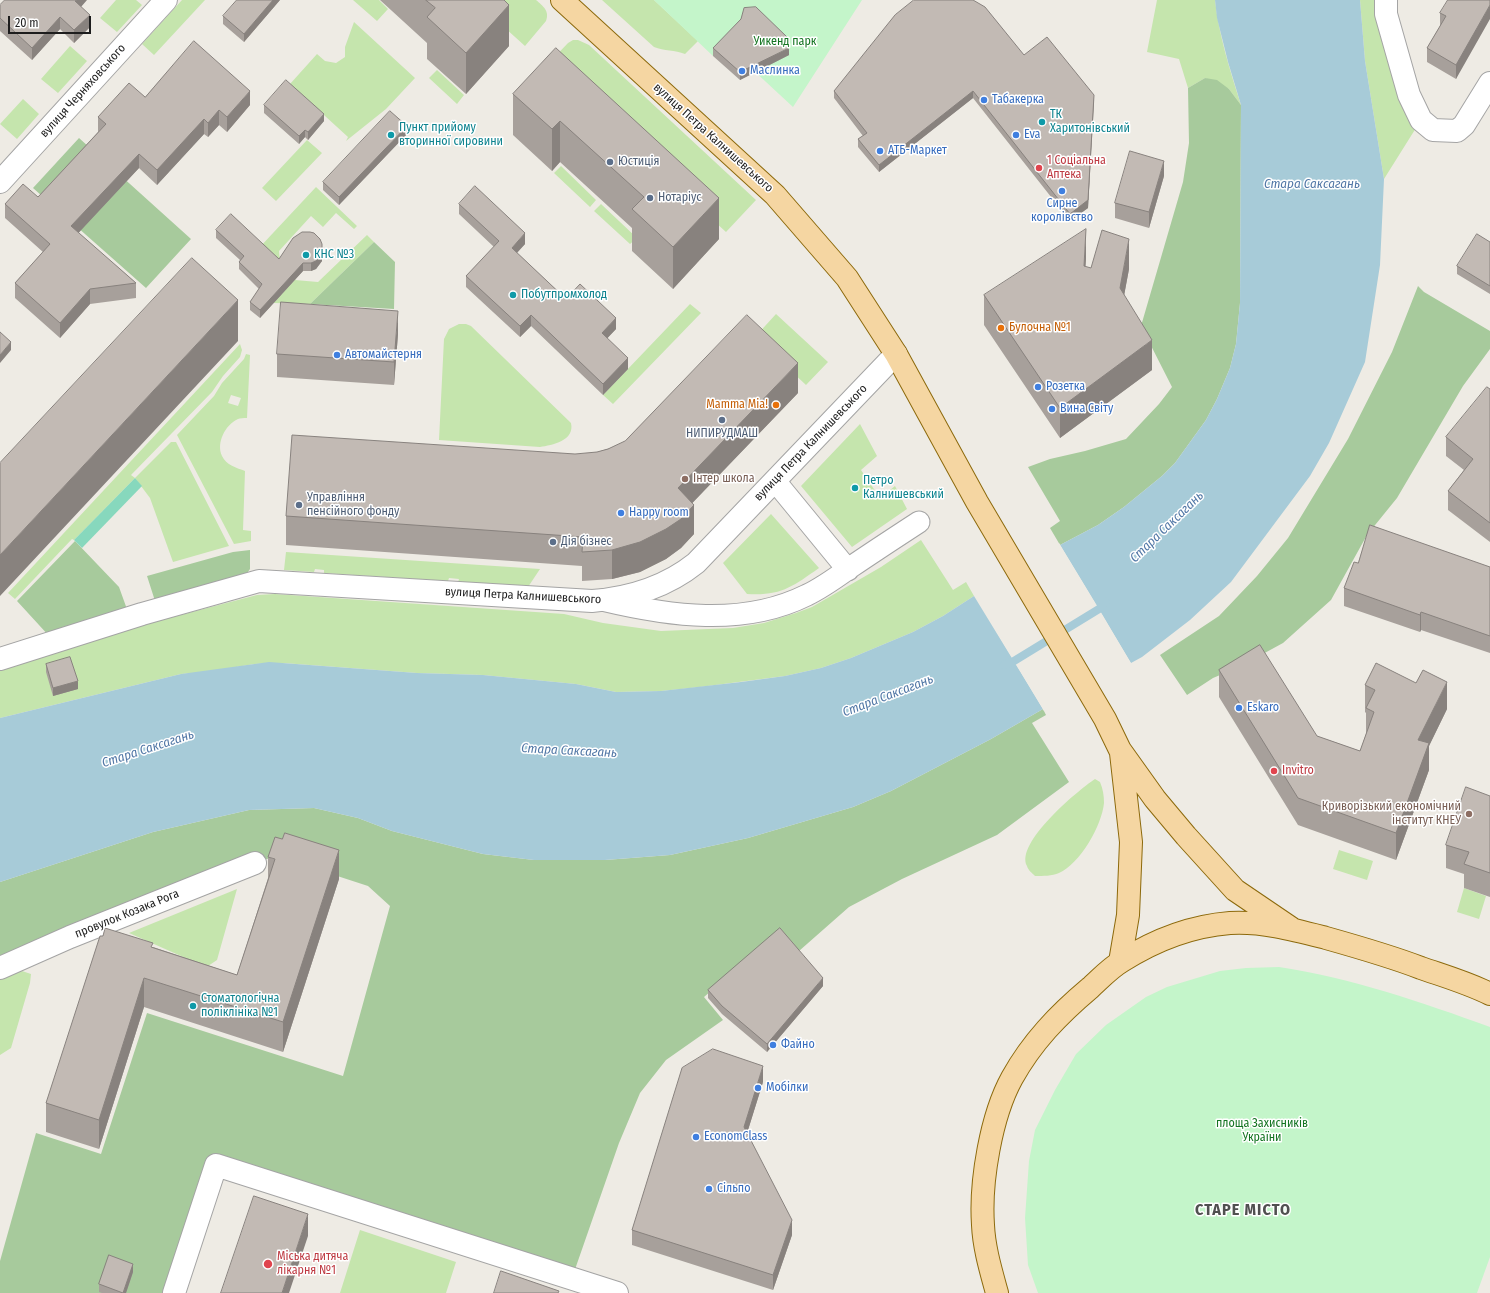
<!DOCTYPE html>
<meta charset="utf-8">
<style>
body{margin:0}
#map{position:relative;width:1490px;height:1293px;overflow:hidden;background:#eeebe4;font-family:"Fira Sans Condensed",sans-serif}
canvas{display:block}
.scale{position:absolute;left:8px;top:16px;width:83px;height:18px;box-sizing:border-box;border:2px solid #1d1d1d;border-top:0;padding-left:5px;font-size:12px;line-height:14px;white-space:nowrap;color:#1d1d1d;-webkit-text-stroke:3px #fff;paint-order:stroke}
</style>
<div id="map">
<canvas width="1490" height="1293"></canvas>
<div class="scale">20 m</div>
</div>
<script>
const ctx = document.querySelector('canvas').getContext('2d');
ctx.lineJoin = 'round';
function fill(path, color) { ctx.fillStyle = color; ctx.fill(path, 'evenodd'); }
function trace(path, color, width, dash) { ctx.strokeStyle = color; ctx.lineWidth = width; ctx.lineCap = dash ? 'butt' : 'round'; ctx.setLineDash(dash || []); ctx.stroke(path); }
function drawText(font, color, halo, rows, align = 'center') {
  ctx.font = font + ' "Fira Sans Condensed",sans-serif'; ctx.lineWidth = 3; ctx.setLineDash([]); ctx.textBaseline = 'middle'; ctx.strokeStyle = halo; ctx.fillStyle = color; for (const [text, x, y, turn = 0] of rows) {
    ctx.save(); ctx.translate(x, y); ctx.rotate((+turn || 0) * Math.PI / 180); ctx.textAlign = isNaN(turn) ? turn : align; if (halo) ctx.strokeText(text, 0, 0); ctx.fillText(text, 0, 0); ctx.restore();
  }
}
fill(new Path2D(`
 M116,0H136L142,5L117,32L100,18Z
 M182,0H205L154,55L142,44Z
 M353,0H379L388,9L377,21Z
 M474,0H536C543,6 550,11 546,21L525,46Z
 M602,0H654L698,41L685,54C675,50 664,51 654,47Z
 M1157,0H1215C1219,36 1230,70 1241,105L1229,89L1205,78L1188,88L1179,59L1147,52Z
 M1360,0H1386L1421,120L1384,179L1365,61Z
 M354,22L415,78L386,109L346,141L348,137L290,84L317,54L325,61L336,63L345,57V47Z
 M573,40H578L589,45L756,200L726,232L545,67L568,43Z
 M70,46L87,61L58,93L41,79Z
 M437,70L464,95L457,104L429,78Z
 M23,99L39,114L17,139L0,124Z
 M307,140L322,153L276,201L262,188Z
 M561,166L596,200L590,207L554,173Z
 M316,187L357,226L354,229L336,213L323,227L311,216L279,251C279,264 287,271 296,280H295L318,282L367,235L374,242L310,304L274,303L259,248Z
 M601,204L637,238L630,244L594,211Z
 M690,304L701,313L613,404L603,395Z
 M776,314L828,362L806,385L755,337Z
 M459,324H466L471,326L571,423C575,441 552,445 540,447L439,440L444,339L449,329Z
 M240,344L242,350L240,357L223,376L212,392L131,475L135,478L171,442H176L229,546L173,562L150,498L135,478L74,540L72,539L15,599L8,593Z
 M246,354L250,355L247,418C244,418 240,418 238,419C225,425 216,443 222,456C226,465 237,468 245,471L243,530L251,531V541L234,544L177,435L214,396L222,383L244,359ZM231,395L241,398L238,406L228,403Z
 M860,424L877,456L861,470L880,498L895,486L907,509L852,547L801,486Z
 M771,514L819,568C792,587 781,596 747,594L723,563Z
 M921,540L953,590L966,582L974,596L943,616L913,632L851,658L821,668L785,676L700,687L661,691L616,692L576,684L483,675L417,673L283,663L254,664L208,672L181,674L0,718V671L146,624L257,595L275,594L564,614L603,623L661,631L733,628L764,623L796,613L812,607L881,567Z
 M286,552L540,569L528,587L458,582L459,579L449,578L448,581L324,573V570L315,569L314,572L284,570Z
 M1095,779L1100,782C1103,789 1104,796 1104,803C1102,825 1080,864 1059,873C1052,876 1043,876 1035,876C1032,873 1028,870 1027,866C1015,843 1077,791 1095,779Z
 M1339,850L1373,861L1367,880L1333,869Z
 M1464,888L1486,896L1479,919L1457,912Z
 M237,889L217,960L208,966L199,964L129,933Z
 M22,971L31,974L30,983L11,1048L0,1055V979Z
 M360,1230L456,1262L446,1293H340Z`), '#c5e5ad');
fill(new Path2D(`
 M1205,78L1217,80L1229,89L1241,105L1240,303L1236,344L1230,368L1217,399L1206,420L1175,463L1162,476L1124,507L1098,525L1060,545L1050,528L1060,521L1028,467L1050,459L1085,451L1126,439L1159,404L1172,387L1141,326L1183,182L1189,143L1188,88Z
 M79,138L191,239L146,288L33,188Z
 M374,242L395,262L394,309L310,304Z
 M1418,286L1424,292L1490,331V349L1463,386L1397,498L1367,535L1331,600L1283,643L1239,667L1213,678L1187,695L1160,655L1219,616L1257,576L1288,538L1348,439L1392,352Z
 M75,541L119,587L128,612L50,637L17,601Z
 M250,550V569L245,576L156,604L147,576L233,552Z
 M1043,709L1046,715L1032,723L1069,782L997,835L902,879L849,907L799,951L781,930L704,997L723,1020L666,1060L640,1093L619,1143L572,1278L216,1165L174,1293H0V1261L36,1133L101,1154L147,1013L343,1076L390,906L368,886L276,856L255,863L0,968V882L153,832L249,810L314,808L358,818L392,831L483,854L534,860H605L670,855L748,838L853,807L891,791L991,739Z`), '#a7ca9c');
fill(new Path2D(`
 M654,0H862L793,107L725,44L713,56Z
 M1279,967C1352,978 1421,1002 1490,1027V1257L1477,1293H1038L1028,1265L1025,1218L1029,1161L1035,1130L1055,1090L1076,1054L1106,1025L1146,997L1167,987L1220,971L1246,968Z`), '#c4f5ca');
fill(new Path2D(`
 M135,478L142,486L82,548L74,540Z`), '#87d8bd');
fill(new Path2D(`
 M1215,0H1360L1365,61L1384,179L1380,265L1365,362L1329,443L1310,476L1231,582L1190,620L1142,657L1131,663L1060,545L1098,525L1124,507L1162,476L1175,463L1206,420L1217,399L1230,368L1236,344L1240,303L1241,105L1228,62L1217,18Z
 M974,596L1043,709L991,739L891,791L853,807L748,838L670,855L605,860H534L483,854L392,831L358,818L314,808L249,810L153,832L0,882V718L181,674L269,662L417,673L483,675L576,684L616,692L661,691L741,682L785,676L821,668L851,658L913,632L943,616Z`), '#a7cbd8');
fill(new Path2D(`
 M1059,543L1099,609L1132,665L1130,664L1058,546Z
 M974,594L976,595L1045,708L1044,711Z`), '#eeebe4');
trace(new Path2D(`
 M1004,665L1014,661L1099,609L1106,602`), '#a7cbd8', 8);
const pedestrian = new Path2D(`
 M775,481L848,570
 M602,600C669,616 743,627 807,595C822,588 837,577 851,567C873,552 896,537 919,522`);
const minor = new Path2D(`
 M1386,0V14L1409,95L1421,120L1433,130L1457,131L1464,125L1490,83
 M0,182L166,0
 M0,659L142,614L259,581L592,601C630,598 666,587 696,563L896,354
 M0,968L70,937L255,863
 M174,1293L216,1165L617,1293`);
const primary = new Path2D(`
 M562,0L775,195L847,278L896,354L977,502L1105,719L1120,750L1155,799L1186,836L1235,890L1291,928
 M1120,962L1128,915L1131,842L1121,753
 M997,1293C991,1271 984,1248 983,1225C980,1182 991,1116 1012,1078C1032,1042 1058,1015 1090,988C1100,979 1110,968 1122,961C1155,940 1192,926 1230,923C1262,921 1295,930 1326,938C1358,947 1390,956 1421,968C1444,976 1468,983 1490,994`);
trace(pedestrian, '#a4a4a4', 23);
trace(minor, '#a4a4a4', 24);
trace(primary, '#8c690b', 24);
trace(pedestrian, '#fff', 21);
trace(minor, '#fff', 22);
trace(primary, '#f5d6a2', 22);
fill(new Path2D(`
 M280,0L244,42L223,24V16Z
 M380,0H504L509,46L466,94L427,59V43Z
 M1490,0L1456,79L1427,62V48L1440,26V13Z
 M0,5L81,7L90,27L74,43L60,29L32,60L0,31Z
 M556,48L719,239L673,289L632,251V228L560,162L552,171L513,135V94Z
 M713,48L789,55L740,80L713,56Z
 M1024,55L1094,103L1088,208L1070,221L973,98L879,172L858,147V139L863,136L834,98V91Z
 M145,97L250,105L227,132L219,125L208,137L204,134L157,185L139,168L78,233L136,283V298L90,304L60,338L15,298V283L43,252L5,218V204L38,197L98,132V117Z
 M264,105L324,121L308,140L305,137L299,144L264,113Z
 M407,134L339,205L323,190V182Z
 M1164,176L1149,228L1115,218V203Z
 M459,204L525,244L517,253L566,299L616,329L607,338L628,369L603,395L531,326L520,337L466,287V276L494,247L459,214Z
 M216,230L279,259L322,261L316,269L311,271H303L260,318L250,310V302L259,289L239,269V262L240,260L216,238Z
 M1490,242V294L1457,274V266Z
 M1086,258L1085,267L1091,268L1129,269L1124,295L1152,370L1060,438L984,325V295Z
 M398,334L394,385L277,377V354Z
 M1490,389V542L1448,510V491L1464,470L1446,456V437Z
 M798,393L692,503L694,534L681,548L666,559L640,572L612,579L582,581V566L286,545V516L597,452Z
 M1358,563L1490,567V653L1421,630L1420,632L1344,606V588Z
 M46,664L78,689L53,696L46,672Z
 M1219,670L1317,736L1360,751L1366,734V713L1365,712V685L1447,709L1429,746V770L1396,860L1298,825L1219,697Z
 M1490,796V897L1464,888V874L1446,868V845Z
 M268,857L339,879L283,1052L144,1007L99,1149L46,1132V1103L153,947L237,975L268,878Z
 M823,986L767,1052L722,1014L708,998V990Z
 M763,1082L747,1133L792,1235L773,1290L632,1245V1230Z
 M133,1272L126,1293H102L99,1292V1284Z`), '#a7a09b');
fill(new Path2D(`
 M77,0H87L75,14V1Z
 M273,0H280L244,42V34Z
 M509,5V46L466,94V53Z
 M1490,5V19L1456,79V65Z
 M90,15V27L74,43V30Z
 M60,17V29L32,60V48Z
 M789,48V55L740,80V72Z
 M250,91V105L227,132V117Z
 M973,91V98L879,172V165Z
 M1094,95L1088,208L1070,221V214Z
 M219,110V125L208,137V123Z
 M324,114V121L308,140V132Z
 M204,119V134L157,185V170Z
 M560,121V162L552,171V129Z
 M407,126V134L339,205V197Z
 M305,130V137L299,144V136Z
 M139,154V168L71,241V226Z
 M1164,161V176L1149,228V212Z
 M719,198V239L673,289V247Z
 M1086,229V258L1084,296V266Z
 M525,233V244L512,258V248Z
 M1129,239V269L1120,318V288Z
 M322,244V261L316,269L311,271V263Z
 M303,263V271L260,318V310Z
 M90,289V304L60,338V323Z
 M238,300V341L0,596V555Z
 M398,311V334L394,385V362Z
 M531,315V326L520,337V326Z
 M616,318V329L602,344V333Z
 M1152,340V370L1060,438V408Z
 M11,342V350L0,363V355Z
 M628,358V369L603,395V384Z
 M798,363V393L678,518V488Z
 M694,505V534L681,548L666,559L640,572L612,579V550Z
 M1421,612V630L1420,632V615Z
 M78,681V689L53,696V688Z
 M1447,682V709L1429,746V770L1396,860V833L1418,740Z
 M339,850V879L283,1052V1022Z
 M144,978V1007L99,1149V1120Z
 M823,978V986L767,1052V1044Z
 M763,1066V1082L744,1143V1127Z
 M308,1214V1236L289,1293H282Z
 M792,1220V1235L773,1290V1275Z
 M133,1264V1272L126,1293H123Z`), '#88827e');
const building = new Path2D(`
 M5,0H77L75,1L90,15L74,30L60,17L32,48L0,18V5Z
 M237,0H273L244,34L223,16Z
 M426,0H504L509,5L466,53L427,17L435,8Z
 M914,0H973L985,7L1024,55L1047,37L1094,95L1088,200L1070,214L973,91L879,165L858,139L867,133L834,91L895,15Z
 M1448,0H1490V5L1456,65L1427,48L1446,16L1440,13Z
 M756,7L787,37L789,48L740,72L713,48L741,19L744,8Z
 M194,41L250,91L227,117L219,110L208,123L204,119L157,170L139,154L71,226L136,283L90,289L60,323L15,283L50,244L5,204L23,184L38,197L106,124L98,117L129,83L145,97Z
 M556,48L719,198L673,247L632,209L644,197L560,121L552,129L513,94Z
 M286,80L324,114L308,132L305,130L299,136L264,105Z
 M390,111L407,126L339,197L323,182Z
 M1130,151L1164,161L1149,212L1115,203Z
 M475,186L525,233L512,248L566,299L580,284L616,318L602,333L628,358L603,384L531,315L520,326L466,276L499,241L459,204Z
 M231,214L279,259L293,238L302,232H310L314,233L320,239L322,244V253L316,261L311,263H303L260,310L250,302L262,284L239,262L244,256L216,230Z
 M1086,229L1084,266L1091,268L1102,230L1129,239L1120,288L1152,340L1060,408L984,295Z
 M1477,234L1490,242V286L1457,266Z
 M192,258L238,300L0,555V463Z
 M281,302L398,311L394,362L277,354Z
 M747,315L798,363L678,488L694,505L681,519L666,529L640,542L612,550L582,552L583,537L286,516L292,435L575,454L597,452L608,449L625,441Z
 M0,332L11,342L0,355Z
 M1487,387L1490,389V523L1448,491L1473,459L1446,437Z
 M1370,525L1490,567V636L1421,612L1420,615L1344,588L1354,562L1358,563Z
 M1260,645L1317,736L1360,751L1374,712L1366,708L1375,690L1365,685L1376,663L1416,683L1423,670L1447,682L1418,740L1429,743L1396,833L1298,798L1219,670Z
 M70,657L78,681L53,688L46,664Z
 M1466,787L1490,796V873L1464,864L1469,852L1446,845Z
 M285,833L339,850L283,1022L144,978L99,1120L46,1103L100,936H103L105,928L153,943L151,947L237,975L275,859L268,857L275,837L282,839Z
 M780,928L823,978L767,1044L722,1006L708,990Z
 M713,1049L763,1066L744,1127L792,1220L773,1275L632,1230L682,1068Z
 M254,1196L308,1214L282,1293H221Z
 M109,1255L133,1264L123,1293L99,1284Z
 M501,1271L559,1291L558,1293H494Z`);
fill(building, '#c2bab4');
trace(building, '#88827e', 1);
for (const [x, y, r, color] of [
 [742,71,4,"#3f7fe0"],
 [984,100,4,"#3f7fe0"],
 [1042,122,4,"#0f9aa8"],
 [391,135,4,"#0f9aa8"],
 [1016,135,4,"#3f7fe0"],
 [880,151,4,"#3f7fe0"],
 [610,162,4,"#5c6f8a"],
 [1039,168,4,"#e0444e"],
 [1062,191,4,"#3f7fe0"],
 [650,198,4,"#5c6f8a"],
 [306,255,4,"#0f9aa8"],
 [513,295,4,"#0f9aa8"],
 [1001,328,4,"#e8710a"],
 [337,355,4,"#3f7fe0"],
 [1038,387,4,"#3f7fe0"],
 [776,405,4,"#e8710a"],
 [1052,409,4,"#3f7fe0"],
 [722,420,4,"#5c6f8a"],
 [685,479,4,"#8d6e63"],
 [855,488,4,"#0f9aa8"],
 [299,505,4,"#5c6f8a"],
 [621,513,4,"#3f7fe0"],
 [553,542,4,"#5c6f8a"],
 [1239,708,4,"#3f7fe0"],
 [1274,771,4,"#e0444e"],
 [1469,814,4,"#8d6e63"],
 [193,1006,4,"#0f9aa8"],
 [773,1045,4,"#3f7fe0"],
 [758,1088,4,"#3f7fe0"],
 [696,1137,4,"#3f7fe0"],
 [709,1189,4,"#3f7fe0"],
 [268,1264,5,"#e0444e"]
]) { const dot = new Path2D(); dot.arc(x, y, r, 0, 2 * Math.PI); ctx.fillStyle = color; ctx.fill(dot); trace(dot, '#fff', 1.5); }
drawText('12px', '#137421', '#fff', [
 ["Уикенд парк",785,42],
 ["площа Захисників",1262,1124],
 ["України",1262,1138]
]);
drawText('12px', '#366cbe', '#fff', [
 ["Маслинка",750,71],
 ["Табакерка",992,100],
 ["Eva",1024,135],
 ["АТБ-Маркет",888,151],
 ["Сирне",1062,204,"center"],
 ["королівство",1062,218,"center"],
 ["Автомайстерня",345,355],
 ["Розетка",1046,387],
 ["Вина Світу",1060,409],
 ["Happy room",629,513],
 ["Eskaro",1247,708],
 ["Файно",781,1045],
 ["Мобілки",766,1088],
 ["EconomClass",704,1137],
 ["Сільпо",717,1189]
], 'left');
drawText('12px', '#1d1d1d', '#fff', [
 ["вулиця Черняховського",83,91,-48],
 ["вулиця Петра Калнишевського",713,138,42],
 ["вулиця Петра Калнишевського",811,443,-46],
 ["вулиця Петра Калнишевського",523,596,3],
 ["провулок Козака Рога",127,914,-22]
]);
drawText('12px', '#0d838f', '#fff', [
 ["ТК",1050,115],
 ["Харитонівський",1050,129],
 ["Пункт прийому",399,128],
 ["вторинної сировини",399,142],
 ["КНС №3",314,255],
 ["Побутпромхолод",521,295],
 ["Петро",863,481],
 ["Калнишевський",863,495],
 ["Стоматологічна",201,999],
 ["поліклініка №1",201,1013]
], 'left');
drawText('12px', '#be3a42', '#fff', [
 ["1 Соціальна",1047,161],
 ["Аптека",1047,175],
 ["Invitro",1282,771],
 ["Міська дитяча",277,1257],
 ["лікарня №1",277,1271]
], 'left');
drawText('12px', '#4e5e75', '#fff', [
 ["Юстиція",618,162],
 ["Нотарiус",658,198],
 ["НИПИРУДМАШ",722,434,"center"],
 ["Управління",307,498],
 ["пенсійного фонду",307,512],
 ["Дія бізнес",561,542]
], 'left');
drawText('12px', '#c56008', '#fff', [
 ["Булочна №1",1009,328],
 ["Mamma Mia!",768,405,"right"]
], 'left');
drawText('12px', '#785e54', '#fff', [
 ["Інтер школа",693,479],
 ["Криворізький економічний",1461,807,"right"],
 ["інститут КНЕУ",1461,821,"right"]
], 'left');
drawText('italic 13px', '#5177a6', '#fff', [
 ["Стара Саксагань",1312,184],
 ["Стара Саксагань",1167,527,-44],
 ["Стара Саксагань",888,696,-21],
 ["Стара Саксагань",148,749,-18],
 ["Стара Саксагань",569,751,3]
]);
ctx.letterSpacing = '1px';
drawText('bold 16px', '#505050', '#fff', [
 ["СТАРЕ МІСТО",1243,1211]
]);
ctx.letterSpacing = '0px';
</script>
